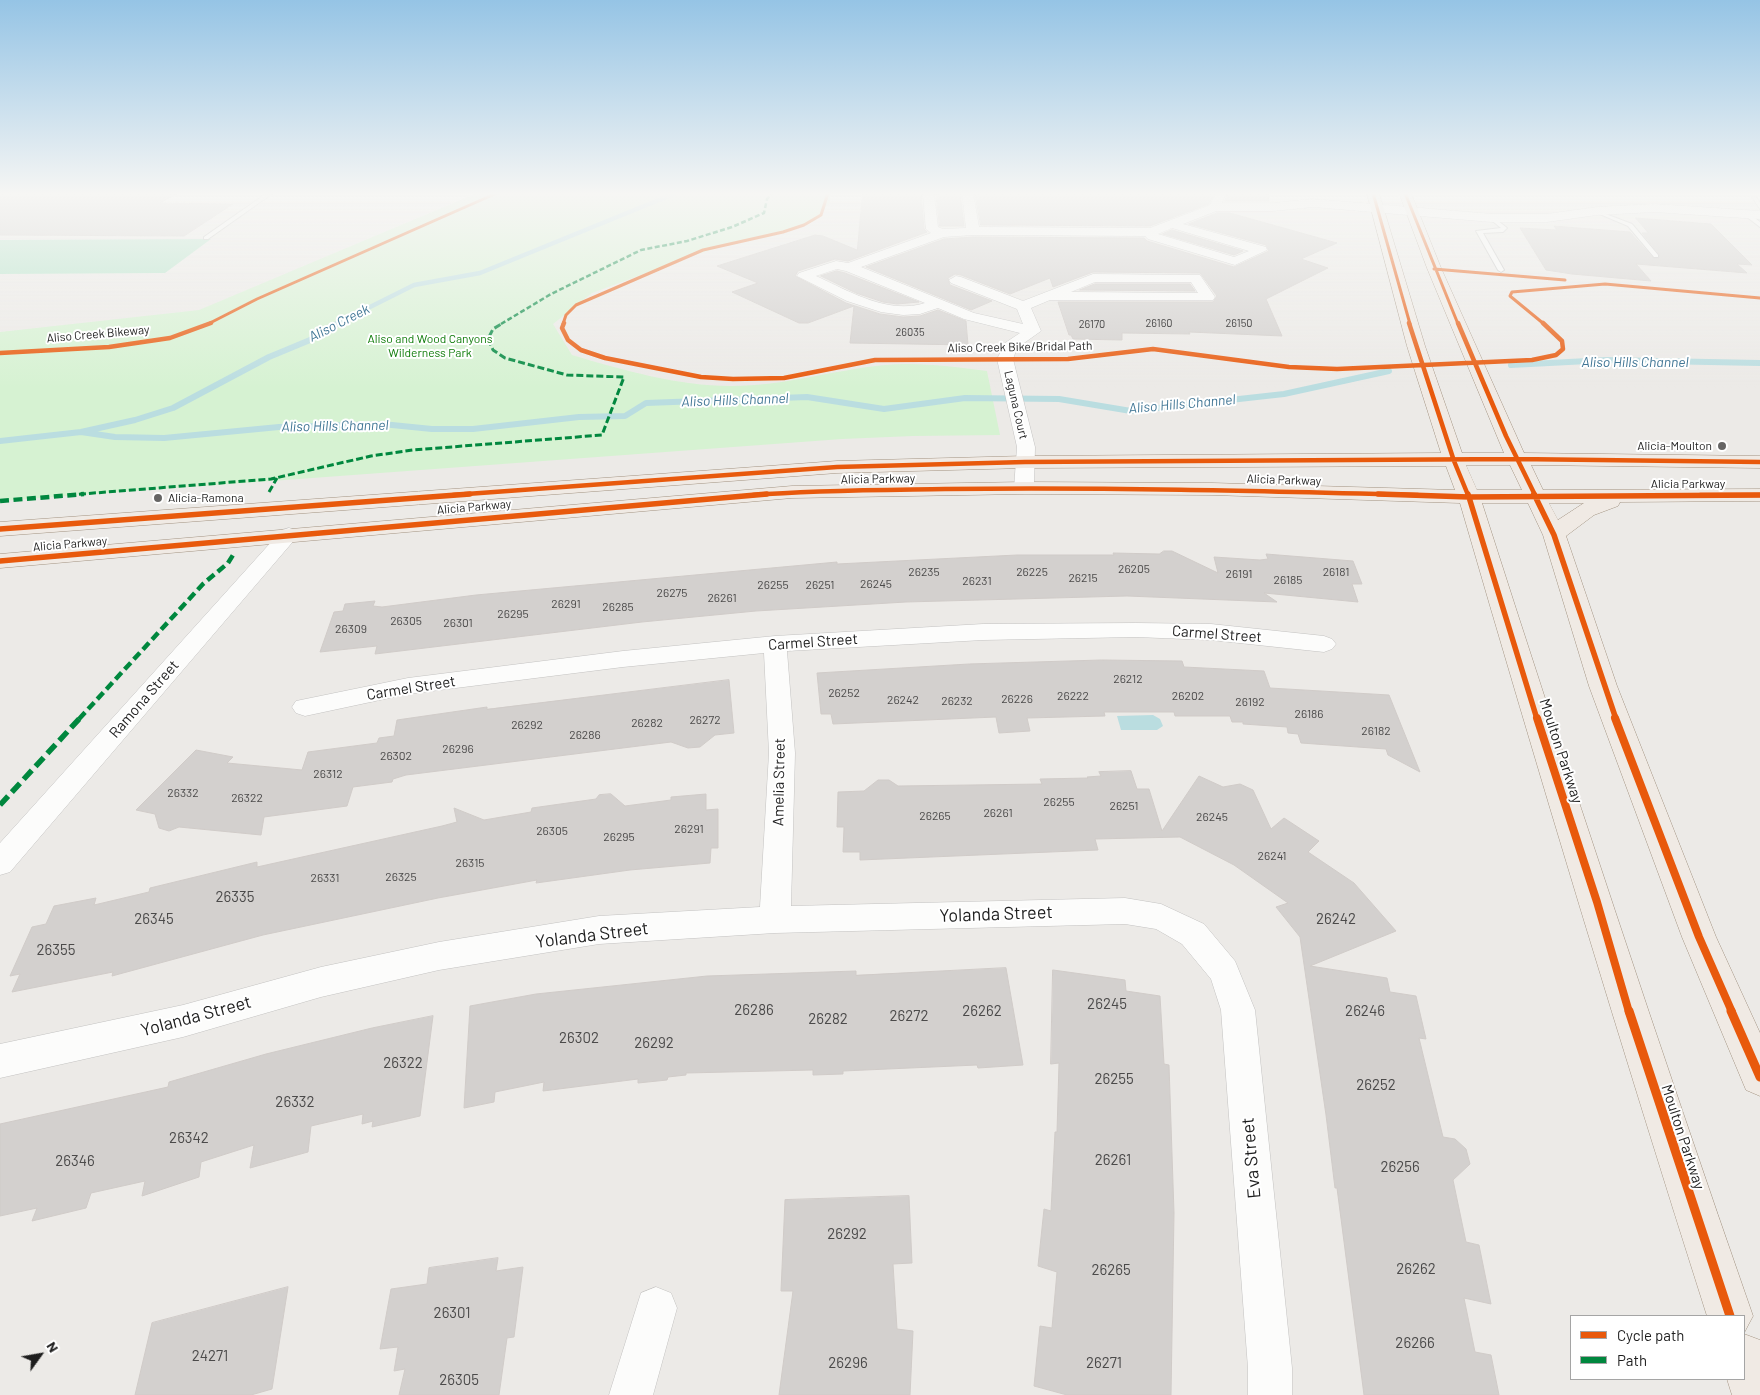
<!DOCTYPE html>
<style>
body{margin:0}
#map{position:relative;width:1760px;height:1395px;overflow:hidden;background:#eceae7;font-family:Barlow,sans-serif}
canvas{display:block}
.legend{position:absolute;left:1570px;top:1315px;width:175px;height:65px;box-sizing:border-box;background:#fff;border:1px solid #a5a5a5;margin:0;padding:6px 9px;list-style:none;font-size:15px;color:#1e1e1e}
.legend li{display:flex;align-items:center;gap:10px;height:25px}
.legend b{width:25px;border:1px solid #a5a5a5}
.north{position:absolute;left:15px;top:1330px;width:50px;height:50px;-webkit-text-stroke:4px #fff;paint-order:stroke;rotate:58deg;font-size:14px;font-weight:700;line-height:20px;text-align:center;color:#1e1e1e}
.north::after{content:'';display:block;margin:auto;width:18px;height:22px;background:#1e1e1e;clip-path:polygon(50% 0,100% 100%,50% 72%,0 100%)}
</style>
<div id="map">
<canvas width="1760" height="1395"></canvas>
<ul class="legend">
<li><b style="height:6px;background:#e8590c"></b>Cycle path</li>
<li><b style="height:6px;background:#00873e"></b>Path</li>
</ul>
<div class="north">N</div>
</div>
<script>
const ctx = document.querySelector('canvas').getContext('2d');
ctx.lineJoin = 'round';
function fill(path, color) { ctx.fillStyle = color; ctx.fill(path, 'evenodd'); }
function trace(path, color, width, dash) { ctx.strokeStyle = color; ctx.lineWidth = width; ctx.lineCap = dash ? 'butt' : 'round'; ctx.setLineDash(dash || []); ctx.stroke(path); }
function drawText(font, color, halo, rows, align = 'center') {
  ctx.font = font + ' Barlow,sans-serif'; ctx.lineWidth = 4; ctx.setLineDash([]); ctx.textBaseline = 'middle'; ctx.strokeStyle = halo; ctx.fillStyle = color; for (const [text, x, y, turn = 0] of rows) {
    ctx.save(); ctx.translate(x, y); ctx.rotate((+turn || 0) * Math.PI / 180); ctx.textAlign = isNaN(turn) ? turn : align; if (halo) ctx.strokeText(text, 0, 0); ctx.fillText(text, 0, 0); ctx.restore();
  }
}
fill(new Path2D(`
 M477,193H830V202L815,221L769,237L735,243L701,253L592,293L553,324L572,355C623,370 678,386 731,386C784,386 833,370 885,365C919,362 954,367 987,371L1000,435L913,436L842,439L0,501V332L199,310Z`), '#d6f2d2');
fill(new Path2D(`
 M211,239L165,273L0,274V240Z`), '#b2e3c8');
fill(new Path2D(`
 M1153,715L1160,719L1163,726L1157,730H1121L1117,716Z`), '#badde0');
trace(new Path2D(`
 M336,324L414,285L480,273L676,193`), '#badde0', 4.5);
trace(new Path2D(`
 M1511,365L1607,360L1760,363
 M81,432L115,437L164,438L279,427L382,424L432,429H473L579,417L625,416L646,403L807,397L884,409L965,398L1059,399L1131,411L1284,394L1389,371
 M0,441L81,432L135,420L173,408L269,357L310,340L338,323`), '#badde0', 6);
const building = new Path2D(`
 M0,193H178L160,203L233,204L184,236L0,235Z
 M863,193H921L924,229L927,232L848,261L835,259L798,271L795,276L846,303L880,314L903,317L920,316L938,310L966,321L968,345L850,343L854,306L808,323H799L732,292L758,283L717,266L815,235L823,236L857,250Z
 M936,193H960L964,226H940Z
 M975,193H1214L1209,204L1150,226L981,225Z
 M1228,193H1268L1269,201H1225Z
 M1217,213H1230L1337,243L1301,259L1328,268L1266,299L1282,336L1189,332L1190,334L1122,333V340L1073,339L1071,335H1069L1058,302H1213L1217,296L1200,273L1093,272L1053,287L1050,278L1010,294L961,275L955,274L948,278L950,285L992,301L971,310L866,267L944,239L973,237L1144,238L1147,241L1234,267L1269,251L1266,245L1189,224Z
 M1636,218L1711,224L1752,265L1737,264L1747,273L1636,264L1651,281L1572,274L1546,270L1520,228L1557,230L1554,226L1566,227L1630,232L1653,258H1659V254L1642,233H1648Z
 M1172,230L1243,251L1234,255L1163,234Z
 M837,271L845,273L919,302L897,304L883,302L856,293L821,276Z
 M1095,284H1190L1195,291L1080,290Z
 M1164,551H1172L1218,573L1214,557L1260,560L1268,559L1266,554L1353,561L1362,584H1352L1358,602L1264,593L1277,602L1127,596L906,602L756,611L642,622L375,654L377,646L320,652L334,612L343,611L345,604L375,601L373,606L382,607L476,595L837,562V564L1017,555H1114L1113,553L1159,554Z
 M1102,660L1182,661L1184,667L1264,671L1270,688L1389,695L1420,772L1388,755L1386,749L1301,743L1298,734L1288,733L1287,727L1243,724V722H1232L1230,716H1175L1174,712H1104L1105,716L1027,718L1030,731L999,733L996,717L833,724L831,714H821L817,673L969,664Z
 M729,680L734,733L715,735L700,747L688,748L671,742L406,775L393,779L392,782L353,787L347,806L264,817L261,835L179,827L169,831L159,828L155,814L136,810L196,750L233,757L227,763L302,770L308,752L377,743L379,738L394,736L397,720L487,707V709Z
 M1131,771L1137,789H1149L1162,831L1199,776L1223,787L1240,784L1253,790L1271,829L1284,818L1319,841L1308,852L1354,883L1396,931L1310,966L1387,978L1390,992L1416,996L1426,1039L1419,1038L1443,1137L1455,1139L1466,1149L1470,1164L1453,1180L1466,1242L1479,1245L1491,1304L1464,1298L1475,1352L1491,1355L1499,1395H1364L1337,1188H1335L1326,1115L1300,937L1276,907L1288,903L1234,865L1180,837L1095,839L1098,850L860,860V852H843L844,827H837L838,792L864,791L878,780H889L898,786L1042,784L1040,779L1088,778L1087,777L1101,776L1099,772Z
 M611,794L625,806L671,800V797L706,794V810L718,809V848H711L710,863L630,870L536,883L537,880L438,898L263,935L112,976L113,972L12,992L20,974L10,976L32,927L46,924L54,906L96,898L94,905L149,892L150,888L257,862V867L442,826L457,822L454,808L484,820L531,812L532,808L596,799L599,795Z
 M1006,968L1023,1065L978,1068L977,1065L843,1071V1074L813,1075V1070L686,1073V1075L668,1077L667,1080L638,1083V1079L543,1091L544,1082L495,1092L494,1102L464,1108L470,1006L536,994L707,976L856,971V975Z
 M1053,970L1125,980L1126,991L1160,996L1164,1064L1169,1065L1174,1213L1171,1395H1067L1034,1386L1040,1326L1052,1328L1057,1272L1038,1266L1044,1209L1051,1211L1055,1132H1057L1059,1063L1051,1064Z
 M433,1016L420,1116L372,1127L373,1121L362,1124L363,1114L311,1126L308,1152L250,1168L254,1145L201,1162L199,1177L142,1196L145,1181L91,1193L86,1208L32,1221L37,1208L0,1216V1124L168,1087L169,1082L266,1054L372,1028Z
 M909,1196L912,1263L893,1264L897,1329L913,1331L910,1395H779L793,1291H781L785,1200Z
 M498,1258L496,1271L523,1267L514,1337L507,1338L499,1395H399L405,1369L394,1371L398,1347L380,1349L391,1289L427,1284L429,1268Z
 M288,1287L272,1389L251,1395H135L152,1323Z`);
fill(building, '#d3d0ce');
trace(building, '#d0cbc8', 1);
const service = new Path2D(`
 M267,193H273L208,239H204V237Z
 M1752,197H1756L1760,203V209Z
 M1595,210L1632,224L1658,255V257H1654L1628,226L1595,212Z
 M1743,212H1747L1760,222V227L1743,214Z
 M1492,216L1507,228L1503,232L1483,233L1504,270L1501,272L1498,270L1476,231L1501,228L1490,219Z`);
const minor = new Path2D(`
 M923,193H934L938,227L943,229L966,228L962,193H973L979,227L1150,228L1210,205L1216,193H1226L1219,210L1183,224L1266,247L1267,250L1235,265L1148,239L1145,236L973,235L944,237L861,267L974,313L1023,324L1017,309L951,283L949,280L956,276L961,277L1023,301L1093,274L1200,275L1215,297L1213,300H1050L1031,308L1041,331L1017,348L1013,359L1035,447L1034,488L1031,492H1017L1014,488L1017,447L997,359L1005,343L1020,333L964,319L938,308L920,314L903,315L881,312L847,301L797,276L799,273L836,261L848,263L931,233L926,229ZM1172,228L1249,251L1234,257L1158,234ZM837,269L846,271L925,303C888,315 849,291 816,276ZM1095,282H1191L1198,293L1071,292Z
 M289,528L296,530L299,534L296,538L10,872L0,875V843L282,530Z
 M1136,623L1211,624L1324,636L1332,639L1336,644L1332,649L1324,652L1211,640L1136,637L983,640L787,651L795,753L791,906L1125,898L1161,904L1204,924L1235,961L1255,1010L1292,1368V1395H1248V1368L1221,1010L1211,979L1182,944L1156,929L1125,924L775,933L599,944L439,970L321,997L183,1037L0,1078V1044L183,1005L321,967L439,942L599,916L760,907L769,753L764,653L623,667L408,694L305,716L296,713L292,707L296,701L408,678L623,651L775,636L983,624Z
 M656,1287L671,1293L677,1308L653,1395H609L641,1293Z`);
const tertiary = new Path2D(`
 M1313,199L1492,214H1547L1597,207L1654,204L1760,211V219L1654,212L1597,215L1547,222H1492L1313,207L1273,211H1215L1208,207L1215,203H1273Z`);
const primary = new Path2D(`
 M1367,193H1379L1425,346L1462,453H1504L1427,268L1399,193H1411L1441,268L1524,453L1760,456V468L1531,465L1543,490L1760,489V501L1620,502L1618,506L1594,515L1566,536L1617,686L1716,937L1760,1033V1096L1746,1090L1682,937L1589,686L1543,535L1528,503H1482C1569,775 1659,1046 1753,1316L1744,1333V1316H1707C1621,1046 1539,775 1460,503L1212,495L1024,494L792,498L0,568V554L792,486L1024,482L1212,483L1455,490L1446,466L1025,468L837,473L0,536V522L837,461L1025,456L1441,453L1407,346ZM1466,465H1510L1522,490H1477ZM1549,503H1584L1558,520Z
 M1744,1334L1760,1340V1395H1732L1727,1379H1744Z`);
trace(service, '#c3c2c1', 2);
trace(minor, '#c3c2c1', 1);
trace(tertiary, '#c3c2c1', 1);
trace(primary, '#a39483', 1);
fill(service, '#fcfcfb');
fill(minor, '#fcfcfb');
fill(tertiary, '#fcfcfb');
fill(primary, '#f0eae4');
trace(new Path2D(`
 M501,324L551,294L641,250L687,241L732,227L764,213L767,199L772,193`), '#00873e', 2.5, [5, 2.5]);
trace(new Path2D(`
 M269,492L277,478
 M69,495L271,479L371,456L413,450L602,435L624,377L567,375L505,358L493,350L488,339L493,329L503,323`), '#00873e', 3, [7, 3]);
trace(new Path2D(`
 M0,501L84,494
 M79,719L203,584L228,563L233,555`), '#00873e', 4.5, [9, 4.5]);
trace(new Path2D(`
 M0,805L80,718`), '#00873e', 5.5, [12, 5.5]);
trace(new Path2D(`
 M1373,193L1410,324
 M1405,193L1458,324
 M1434,269L1565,280
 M208,324L257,299L497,193
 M563,324L566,315L576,305L703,250L783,232L804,225L821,215L828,193
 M1544,324L1510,296L1512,292L1605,284L1760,298`), '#e8590c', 3);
trace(new Path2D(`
 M564,323L562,328L568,340L581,350L605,358L701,377L733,379L784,378L875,360L1068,359L1153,349L1289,367L1337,369L1532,360L1556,355L1563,349L1562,341L1543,323
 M1409,323L1454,461L1468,495
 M1458,323L1506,436L1535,495
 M0,353L109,347L170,338L211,323
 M453,495L837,467L1025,462L1516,459L1760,462
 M753,495C817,490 881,490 945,489C1103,487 1260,491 1418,495
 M1700,495H1760`), '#e8590c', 4.5);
trace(new Path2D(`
 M1378,494L1469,497L1760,495
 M1468,494L1537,719
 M1534,494L1554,535L1616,719
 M0,529L470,494
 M0,561L767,494`), '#e8590c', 5.5);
trace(new Path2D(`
 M1537,718L1597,902L1629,1012
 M1615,718L1699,937L1732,1012`), '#e8590c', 8);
trace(new Path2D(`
 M1629,1011L1730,1316
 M1731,1011L1760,1077`), '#e8590c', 9);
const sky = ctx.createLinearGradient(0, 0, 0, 388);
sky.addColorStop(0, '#95c4e5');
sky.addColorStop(0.5, '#f6f6f4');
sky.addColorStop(1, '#f6f6f400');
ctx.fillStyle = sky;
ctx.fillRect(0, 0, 1760, 388);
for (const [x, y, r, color] of [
 [1722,446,5,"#666564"],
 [158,498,5,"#666564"]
]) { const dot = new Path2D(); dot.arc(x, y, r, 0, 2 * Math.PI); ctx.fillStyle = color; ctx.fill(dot); trace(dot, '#fff', 2); }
drawText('11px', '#4b4a4a', null, [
 ["26160",1159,323],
 ["26150",1239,323],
 ["26170",1092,324],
 ["26035",910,332]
]);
drawText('12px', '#1e1e1e', '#fff', [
 ["Aliso Creek Bikeway",98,334,-5],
 ["Aliso Creek Bike/Bridal Path",1020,347,-1],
 ["Laguna Court",1016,405,77],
 ["Alicia Parkway",878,479,-1],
 ["Alicia Parkway",1284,480,2],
 ["Alicia Parkway",1688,484],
 ["Alicia Parkway",474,507,-5],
 ["Alicia Parkway",70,544,-5]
]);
drawText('12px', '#117d0c', '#fff', [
 ["Aliso and Wood Canyons",430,339],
 ["Wilderness Park",430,353]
]);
drawText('12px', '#1e1e1e', '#fff', [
 ["Alicia-Moulton",1712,446],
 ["Alicia-Ramona",168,498,"left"]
], 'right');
drawText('12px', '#4b4a4a', null, [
 ["26205",1134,569],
 ["26235",924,572],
 ["26225",1032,572],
 ["26181",1336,572],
 ["26191",1239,574],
 ["26215",1083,578],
 ["26185",1288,580],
 ["26231",977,581],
 ["26245",876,584],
 ["26255",773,585],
 ["26251",820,585],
 ["26275",672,593],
 ["26261",722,598],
 ["26291",566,604],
 ["26285",618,607],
 ["26295",513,614],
 ["26305",406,621],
 ["26301",458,623],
 ["26309",351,629],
 ["26212",1128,679],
 ["26252",844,693],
 ["26222",1073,696],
 ["26202",1188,696],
 ["26226",1017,699],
 ["26242",903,700],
 ["26232",957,701],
 ["26192",1250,702],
 ["26186",1309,714],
 ["26272",705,720],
 ["26282",647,723],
 ["26292",527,725],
 ["26182",1376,731],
 ["26286",585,735],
 ["26296",458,749],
 ["26302",396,756],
 ["26312",328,774],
 ["26332",183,793],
 ["26322",247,798],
 ["26255",1059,802],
 ["26251",1124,806],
 ["26261",998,813],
 ["26265",935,816],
 ["26245",1212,817],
 ["26291",689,829],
 ["26305",552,831],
 ["26295",619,837],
 ["26241",1272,856],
 ["26315",470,863],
 ["26325",401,877],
 ["26331",325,878]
]);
drawText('italic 14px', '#427796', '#fff', [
 ["Aliso Creek",339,323,-27],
 ["Aliso Hills Channel",1635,362],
 ["Aliso Hills Channel",735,400,-2],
 ["Aliso Hills Channel",1182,404,-5],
 ["Aliso Hills Channel",335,426,-1]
]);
drawText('15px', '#1e1e1e', '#fff', [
 ["Carmel Street",1217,634,4],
 ["Carmel Street",813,642,-4],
 ["Carmel Street",411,688,-9],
 ["Ramona Street",144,699,-49],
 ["Moulton Parkway",1561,751,72],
 ["Amelia Street",779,782,-89],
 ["Moulton Parkway",1683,1137,72]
]);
drawText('15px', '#4b4a4a', null, [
 ["26335",235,897],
 ["26345",154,919],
 ["26242",1336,919],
 ["26355",56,950],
 ["26245",1107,1004],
 ["26286",754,1010],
 ["26262",982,1011],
 ["26246",1365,1011],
 ["26272",909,1016],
 ["26282",828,1019],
 ["26302",579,1038],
 ["26292",654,1043],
 ["26322",403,1063],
 ["26255",1114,1079],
 ["26252",1376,1085],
 ["26332",295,1102],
 ["26342",189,1138],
 ["26261",1113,1160],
 ["26346",75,1161],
 ["26256",1400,1167],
 ["26292",847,1234],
 ["26262",1416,1269],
 ["26265",1111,1270],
 ["26301",452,1313],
 ["26266",1415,1343],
 ["24271",210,1356],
 ["26296",848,1363],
 ["26271",1104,1363],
 ["26305",459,1380]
]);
drawText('18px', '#1e1e1e', '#fff', [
 ["Yolanda Street",996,914,-2],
 ["Yolanda Street",592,935,-7],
 ["Yolanda Street",196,1016,-15],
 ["Eva Street",1251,1158,-95]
]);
</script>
